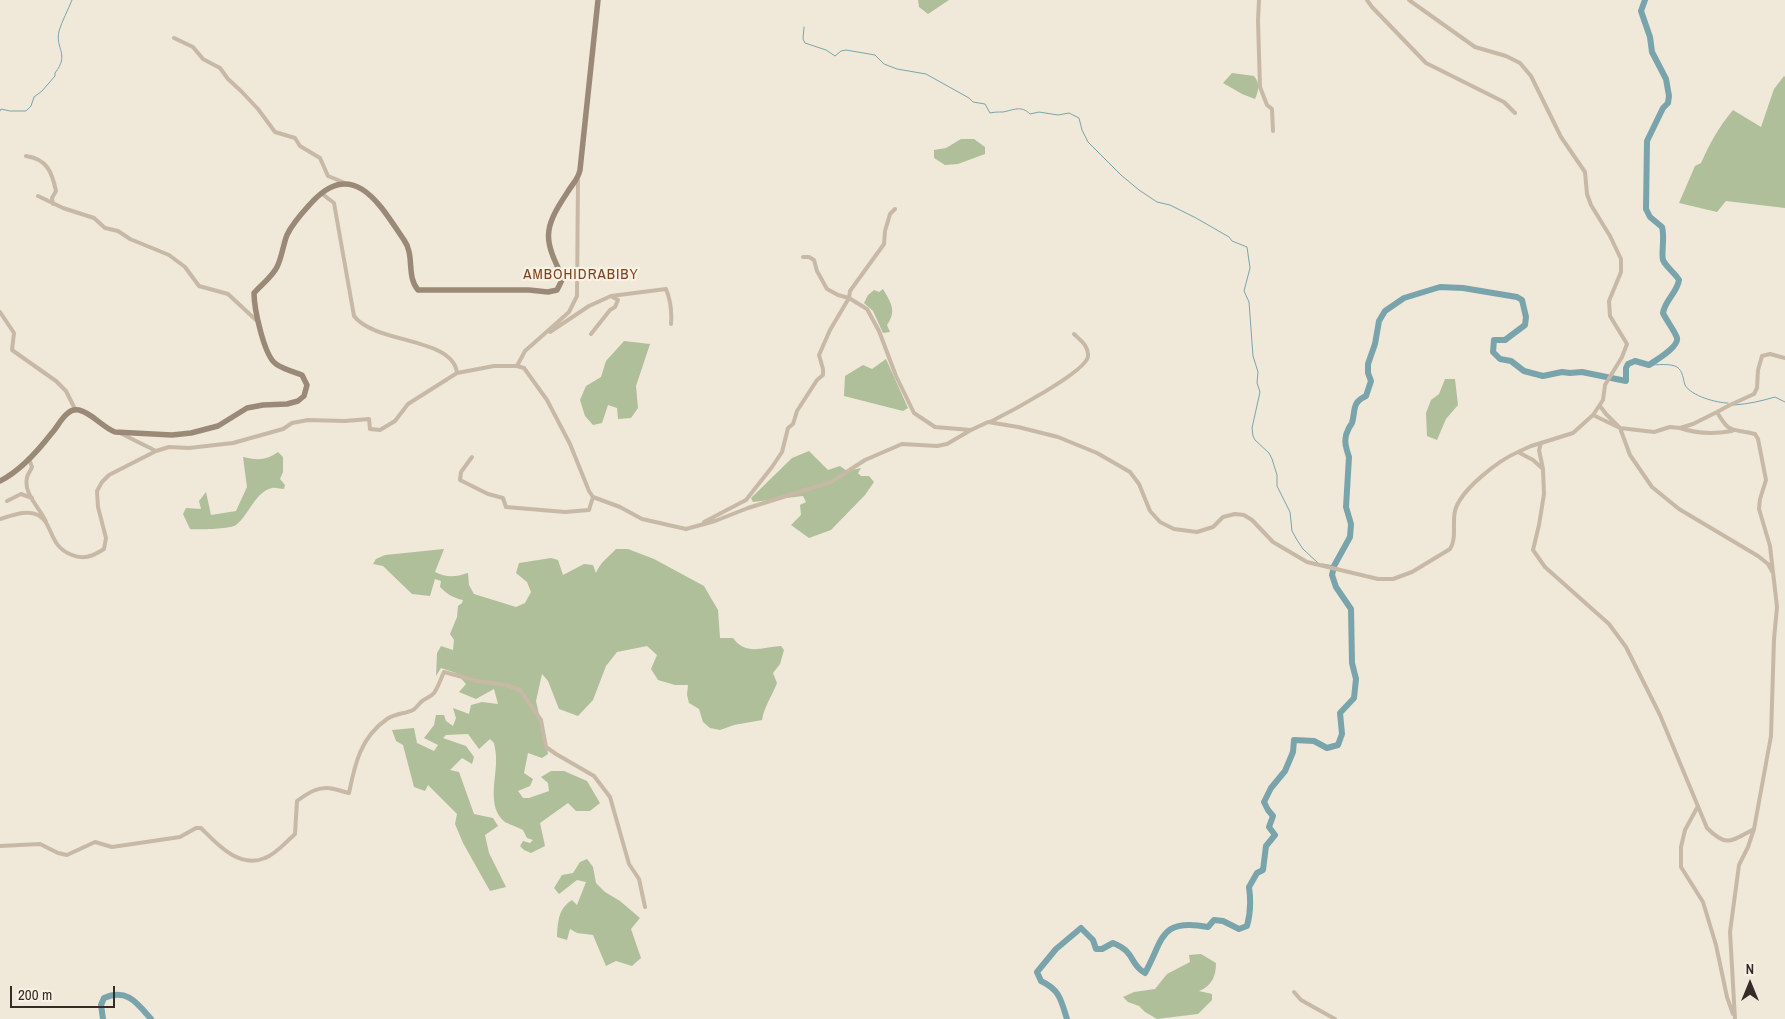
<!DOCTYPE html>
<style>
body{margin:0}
#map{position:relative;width:1785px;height:1019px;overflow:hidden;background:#f0e8d9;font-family:"Archivo Narrow",sans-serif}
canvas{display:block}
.north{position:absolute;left:1725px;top:959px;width:50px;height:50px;-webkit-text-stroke:4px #f8f2e5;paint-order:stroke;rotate:0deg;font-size:14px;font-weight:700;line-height:20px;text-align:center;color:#342c27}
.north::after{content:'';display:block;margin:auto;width:18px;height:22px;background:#342c27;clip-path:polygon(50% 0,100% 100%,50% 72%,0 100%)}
.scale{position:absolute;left:10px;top:986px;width:105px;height:22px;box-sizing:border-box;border:2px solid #342c27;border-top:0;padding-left:6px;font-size:15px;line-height:18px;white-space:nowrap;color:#342c27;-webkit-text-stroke:4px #f8f2e5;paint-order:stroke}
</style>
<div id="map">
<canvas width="1785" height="1019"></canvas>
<div class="north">N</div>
<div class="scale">200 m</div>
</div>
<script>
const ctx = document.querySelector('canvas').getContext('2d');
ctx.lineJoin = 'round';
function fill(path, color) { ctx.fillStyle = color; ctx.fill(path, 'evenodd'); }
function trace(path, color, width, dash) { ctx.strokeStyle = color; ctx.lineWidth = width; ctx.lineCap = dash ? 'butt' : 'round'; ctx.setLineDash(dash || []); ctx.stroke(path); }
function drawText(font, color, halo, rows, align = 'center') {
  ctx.font = font + ' "Archivo Narrow",sans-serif'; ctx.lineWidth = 4.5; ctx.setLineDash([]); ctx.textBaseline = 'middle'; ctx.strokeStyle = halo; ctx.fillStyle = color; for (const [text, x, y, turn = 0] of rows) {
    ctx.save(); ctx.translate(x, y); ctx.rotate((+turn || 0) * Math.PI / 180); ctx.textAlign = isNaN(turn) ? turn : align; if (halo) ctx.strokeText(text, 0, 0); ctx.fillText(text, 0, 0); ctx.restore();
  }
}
fill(new Path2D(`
 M918,0H949L928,14L919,7Z
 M1232,73L1254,76C1260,83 1259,90 1255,99L1242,94L1223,83Z
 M1784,76L1785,77V208L1726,201L1717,212L1679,203L1695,166L1701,163C1710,143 1718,128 1733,110L1761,127L1774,89Z
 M961,139H974L985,147V154L958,164L945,165L934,158V150L946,148Z
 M883,289C891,303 897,311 887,325L890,332L883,333L873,311L864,303L868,295L874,290L879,292Z
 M624,341L650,344L636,386L638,408L631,418L618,419L617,408L608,405L602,423L593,425L585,416L580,400L586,386L601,377L606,361Z
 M886,359L908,408L903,411L844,396L845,376L863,365L872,369Z
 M1445,379H1455L1458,405L1446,419L1437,440L1427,436L1426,413L1431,400L1439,394Z
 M809,451L828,470L840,466L847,471L861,468L858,473L861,476H869L874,482L865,495L831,530L809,538L791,525L801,515L800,505L806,502L803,496L753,502L751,498L792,458Z
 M278,452L283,457V472L280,479L285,485L284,489C280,489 275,487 272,488C255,492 249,515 236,525C231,529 198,530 190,529L183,514L186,508L201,509L199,501L206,492L211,515L236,511L247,487L243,457C256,460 266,461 278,452Z
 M444,549L435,572C447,578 455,577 468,573L469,585L474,594L516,607L525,603L531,592L527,582L516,573L519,563L551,558L558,560L563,575L584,564L593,565L596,573C601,561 608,558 616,549H628L654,559L704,586L718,610L720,638H733C746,656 762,647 781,646L784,650L780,664L773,673L777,683C772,696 764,707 762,720L734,725L720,730L710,728L703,722L699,709L689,703L687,695L688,685H675L658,680L651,669L657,655L647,646L617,652L606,666L593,700L578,716L559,709L548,681L542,674L536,701L548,754L542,758L528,753L524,773L533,779L530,786L518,791L523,798H529L549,791L548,783L541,777L551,771H564L587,781L600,803L590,811H576L568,803L540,823L545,846L531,853L524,850L520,846L523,841L530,843L533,840L527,838L523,830C518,827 510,825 505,822C486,807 497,778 496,758C496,753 495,748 494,743L490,739L479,749L468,734L446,735L443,738L466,746L474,757L472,764L462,758L450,770L459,772L474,814L493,818L498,826L485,835L489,853L506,887L490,891L463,843L455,824L457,814L428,785L425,791L414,787L403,745L396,741L392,730L414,728L417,743L434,751L438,745L424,738L434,725L436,715H444L446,721L453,726L456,718L453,708L469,714L471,705L482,702L498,704L494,689L476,699L459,692L466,684L456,673L441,668L436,676L437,653L441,646L453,650L454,640L450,634L457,617L458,606L462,603L463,600C453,598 447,594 440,587L441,581L435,579L430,596L412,594L383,566L373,564L376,559L385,555Z
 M587,859L593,867L596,883L605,892L620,901L640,918L631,929L641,958L632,966L616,961L606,966L593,935L577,933L570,929L567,940L557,937C558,921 558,909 572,900L577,905L586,882L577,880L559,894L554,888L562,875L573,873L580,862Z
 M1201,954L1216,963C1216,976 1212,986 1199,991L1212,994V1000L1198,1014L1157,1019L1145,1012L1139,1006L1128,1002L1123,997L1134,992L1155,989L1167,974L1190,962L1189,955Z`), '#aebf9a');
trace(new Path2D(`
 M804,27L803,39L805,43L826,50L835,56L841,51L846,50L875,55L884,64L897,69L926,74L969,98L973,102L985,104L990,113C994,112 998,112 1003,112C1014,110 1021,105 1030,114L1039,112L1058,115L1069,113L1079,118L1082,130L1088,142L1121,175L1139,190L1157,202L1170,205L1196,218L1229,237L1232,241L1247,247L1250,268L1244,291L1249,302L1253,356L1258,372L1257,383L1260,392L1252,428L1253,436L1255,440L1269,453L1272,459L1277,475V486L1290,512L1292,531L1297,540L1303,549L1318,563
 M0,111L1,109L10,111H26L31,106L34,97L42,91L55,76V73C70,54 55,49 59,31C62,21 68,10 72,0
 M1649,365C1657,365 1670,363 1677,367C1683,371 1683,379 1685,385C1691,396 1717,403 1728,403
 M1734,405C1749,404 1761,401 1775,397L1785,402
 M1322,564L1334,566`), '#79a4ac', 1);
trace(new Path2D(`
 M103,1019L101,1005L104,998C127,988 137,1003 151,1019
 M1067,1019C1061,1000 1060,990 1041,981L1037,972L1056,949L1081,928L1093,940L1096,949H1102L1113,943C1136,952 1129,964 1145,973C1164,939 1159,918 1208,927L1214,920L1223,921L1239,929L1247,926C1251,912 1251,901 1249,887L1257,873L1263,870L1266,846L1275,835L1269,827L1273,816L1268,810L1264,802L1271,788L1285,771L1293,752L1294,740L1314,741L1327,748L1338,745L1342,734L1340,713L1354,698L1356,679L1352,663L1351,609L1336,587L1332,575L1334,566L1350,537L1351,524L1346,507L1349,457C1346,448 1343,439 1348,430C1349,427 1351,425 1352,423C1356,410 1351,403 1366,396L1371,381L1368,373V364L1375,344L1379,321L1385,311L1404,298L1440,287L1463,288L1517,297L1522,300L1526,317L1525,325L1505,340H1494L1493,352L1500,359L1511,361L1524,371L1543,376L1562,372L1570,373L1582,372L1626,381V368L1628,364L1635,361L1649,365C1656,360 1679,347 1677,338C1675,331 1666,320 1663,313C1665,300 1677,293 1679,280C1675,273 1666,267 1663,260C1661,254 1665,238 1662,227L1650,217L1646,209L1647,141L1663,108L1668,103L1669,96L1666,79L1652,52L1650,37L1641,11L1645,0`), '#79a4ac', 6);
trace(new Path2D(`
 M1259,0L1258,21L1260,87L1267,105L1272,109L1273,131
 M1367,0L1372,7L1426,63L1504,102L1515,113
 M1409,0L1475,47L1506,56L1520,63L1531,76L1561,137L1585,172L1587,194L1591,205L1610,236L1621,259V272L1609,301L1610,316L1627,344L1622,357L1605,385L1603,400L1593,415L1573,433L1541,443L1539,450L1543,469L1544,494L1539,525L1533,550L1545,567L1609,624L1626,647L1660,715L1707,828C1727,848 1731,841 1754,829
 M174,38L193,47L203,59L220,68L228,79L241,91L258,109L275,132L295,138L300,146L320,158L328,176L345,183
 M26,156C47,159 52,172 56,191L52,198L53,204
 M321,193L334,203L354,316C375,344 453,337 457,373
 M38,196L63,208L94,218L105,228L118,231L130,239L169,255L185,267L199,286L228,294L256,320
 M803,257H809L814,260L817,271L827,289L838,295L849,298L867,309L879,331L896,376L914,413L935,427L971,430
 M611,296L666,289C671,301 672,311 671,324
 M0,312L14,333L12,350L56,381L66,391L75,409
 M550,332L589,306L611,296L618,300L615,307L610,310L591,334
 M517,366L525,351L569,312L577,296L578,180
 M1600,406L1606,414L1620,428L1630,455L1652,487L1679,509L1758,556L1768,564L1773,573
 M1593,415L1620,428L1654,432L1670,427L1680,428L1693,424L1717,412
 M990,422C1006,414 1088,371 1088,356C1089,346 1080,340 1074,334
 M1680,428C1697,434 1714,434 1732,431
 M122,434L156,451
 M1518,452L1531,446L1541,443
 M472,457L461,472L460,480L488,494L503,498L506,507L565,512L589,510L593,497
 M29,459L32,467C31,470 27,475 27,478C23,494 41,509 46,522
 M7,501L21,494L32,498
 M0,519C11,516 27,509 38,515C54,524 48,546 72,555C84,560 93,556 104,549L106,538L98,507L97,491L102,482L109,475L156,451L169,447L189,448L233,443L283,429L292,423L308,420L345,421L369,419L370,429L380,430L395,421L408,404L457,373L494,366H517L524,368L547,400L570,444L589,491L593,497L620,507L642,519L686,529L715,521L748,508L831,482L865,460L902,444L937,446L947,444L971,430L988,422L1018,427L1058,437L1097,453L1130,472L1139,484L1150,511L1160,522L1174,529L1197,532L1213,527L1223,517L1235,514L1244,515L1252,520L1273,542L1307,562L1378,579H1393L1412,572L1450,549C1457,538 1452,524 1455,511C1460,490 1499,460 1518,452L1533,460L1543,469
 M704,522L746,500L772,467L782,452L788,428L793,424L797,411L817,380L823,375V369L819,355L830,330L849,298L850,291L884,244L885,231L890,214L895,209
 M1698,806L1685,830L1681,847V867L1703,902L1716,945L1727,997L1733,1014
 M0,846L40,844L58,853L67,855L95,842L112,847L180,837L196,828H201C217,844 239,869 265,858C276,854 286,842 295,834L297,801C308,793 319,785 334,789C339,790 344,792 349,793C355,763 361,737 387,719C396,713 405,714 413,710C416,708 419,704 421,702C425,698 431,697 434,693C438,688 441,678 444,672L477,681L506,685L520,690L541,720L546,747L556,754L594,776L610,797L629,864L639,879L645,907
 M1294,992L1301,1000L1335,1019
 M1735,1019L1730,932L1739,865L1748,847L1754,829L1771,736L1774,639L1777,607L1770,546L1759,509L1760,499L1766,480L1758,439L1755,434C1732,428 1730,435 1717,412L1730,405L1754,394L1757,388L1758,370L1762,356L1770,354L1785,358`), '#c8b9a6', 4);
trace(new Path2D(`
 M0,481C20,471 37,452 51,434C57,428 61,418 68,413C71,410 74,409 79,410C92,413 102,427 115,432L172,435L191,433L218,426L247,408L263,405L287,404L298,401L304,396L307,385L302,375C294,372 283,369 276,364C264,356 254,308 254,293C261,285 272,277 277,267C282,257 283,245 287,235C293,222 304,211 313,201C355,157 382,208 404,240C415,255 406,276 418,290H529L548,292L557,290L563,278C544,240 542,230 567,193C572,184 578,180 580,170L598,0`), '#9b8977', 5.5);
ctx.letterSpacing = '1px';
drawText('15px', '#814422', '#f8f2e5', [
 ["AMBOHIDRABIBY",581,275]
]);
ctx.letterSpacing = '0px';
</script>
